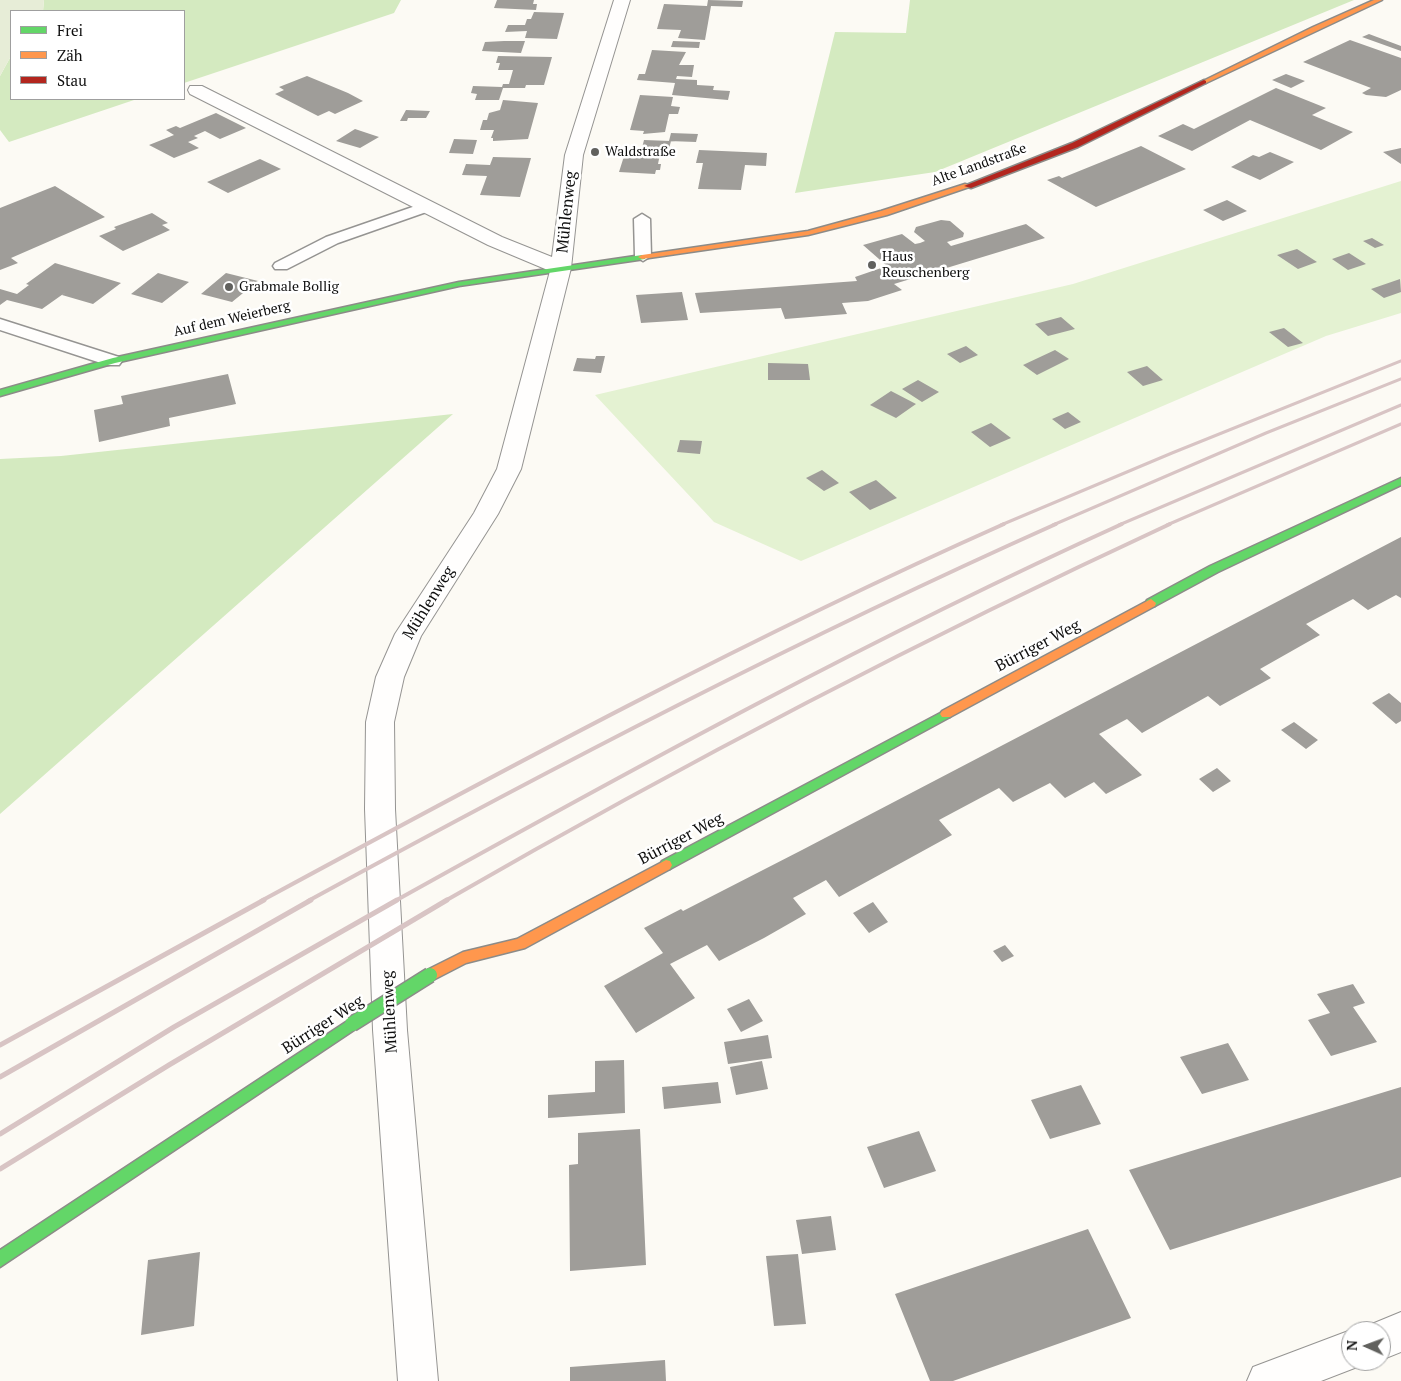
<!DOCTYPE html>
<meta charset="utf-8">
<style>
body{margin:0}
#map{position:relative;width:1401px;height:1381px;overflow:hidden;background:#fcfaf4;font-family:"PT Serif",serif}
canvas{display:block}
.legend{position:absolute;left:10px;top:10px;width:175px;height:90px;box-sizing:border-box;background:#fff;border:1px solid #9f9f9f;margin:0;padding:6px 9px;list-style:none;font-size:15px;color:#0e0e0e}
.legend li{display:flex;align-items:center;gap:10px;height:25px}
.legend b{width:25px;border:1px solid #9f9f9f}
.north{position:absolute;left:1341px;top:1321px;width:50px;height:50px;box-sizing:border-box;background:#fff;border:1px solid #9f9f9f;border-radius:50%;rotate:272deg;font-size:14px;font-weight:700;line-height:20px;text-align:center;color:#0e0e0e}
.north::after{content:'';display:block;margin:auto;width:18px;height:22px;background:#61615e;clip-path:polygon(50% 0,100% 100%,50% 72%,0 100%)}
</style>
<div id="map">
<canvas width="1401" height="1381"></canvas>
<ul class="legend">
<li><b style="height:6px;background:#63d668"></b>Frei</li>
<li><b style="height:6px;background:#ff974d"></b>Zäh</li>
<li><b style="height:6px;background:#b3261e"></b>Stau</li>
</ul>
<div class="north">N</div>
</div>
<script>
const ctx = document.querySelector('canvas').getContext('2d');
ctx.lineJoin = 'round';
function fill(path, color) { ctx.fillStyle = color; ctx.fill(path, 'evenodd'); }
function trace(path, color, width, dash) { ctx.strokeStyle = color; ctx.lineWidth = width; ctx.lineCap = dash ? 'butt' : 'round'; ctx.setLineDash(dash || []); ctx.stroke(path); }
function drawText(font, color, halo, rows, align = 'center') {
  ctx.font = font + ' "PT Serif",serif'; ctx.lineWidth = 5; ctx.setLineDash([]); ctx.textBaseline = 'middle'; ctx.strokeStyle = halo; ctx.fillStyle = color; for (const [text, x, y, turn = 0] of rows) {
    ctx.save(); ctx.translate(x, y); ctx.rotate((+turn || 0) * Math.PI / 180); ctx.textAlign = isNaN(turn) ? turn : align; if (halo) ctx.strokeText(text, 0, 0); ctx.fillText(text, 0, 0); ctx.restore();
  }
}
fill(new Path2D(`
 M1401,181V313L1326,336L801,561L714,522L595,395L1073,284Z`), '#e4f2d2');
fill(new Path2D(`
 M44,0H401L394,13L184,83V11H43Z
 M910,0H1354L935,172L795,193L835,32L906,33Z
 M11,56V99H137L9,142L0,130V76Z
 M453,414L0,814V459L61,456Z`), '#d4eac0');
fill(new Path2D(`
 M0,0H44L43,11H11V56L0,76Z`), '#e7edd7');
fill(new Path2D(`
 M497,0H534L533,4H537L536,10L494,8Z
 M708,0L743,1L742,7L711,6L705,40L678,38L681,30L657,29L664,4L707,6Z
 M534,12L564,13L557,39L525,38L527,31L505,32L508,25H525L527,19H531Z
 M1369,34L1401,46V51L1362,37Z
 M1350,40L1401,58V90L1386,97L1366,95L1362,93L1371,88L1303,62Z
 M504,41H525L521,53L482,51L485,42Z
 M673,41L700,42L699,48L671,47Z
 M652,50L686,52L679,65H694L692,77L677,76L676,79L697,80V85L714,86L713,90L730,91L728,100L672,95L675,83L637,80L639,74H645Z
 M498,56L552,57L544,85H526L525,88H503L499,100H475L477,94L471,93L473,86L502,87L503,84H509L513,70H498L500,63H496Z
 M1286,74L1305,81L1291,88L1272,80Z
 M307,76L348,93L363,101L335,114L329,111L318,116L275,94L284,90L279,87Z
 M1276,88L1326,108L1312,115L1353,132L1321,150L1250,120L1192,151L1158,136L1183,124L1194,129Z
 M640,95L673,97L671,106L680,107L678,114H669L665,132L643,134L644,131L630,130Z
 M503,100L538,103L528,139L493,141V138H491L494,130H480L483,120H487L489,113L500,110Z
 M406,110L430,111L426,118H408L407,121H400Z
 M216,113L246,128L220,139L205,131L194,136L198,138L188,142L199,148L174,158L149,145L174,135L166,130L176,126L180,128Z
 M355,129L379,137L360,148L336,141Z
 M671,133L698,134L696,142L669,141Z
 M454,139L477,140L473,154L449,153Z
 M644,140L671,141L669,149L642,148Z
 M1141,146L1186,169L1096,207L1047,180L1059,176L1062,178Z
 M1401,148V164L1383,152Z
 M634,149L642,150L641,154H660L658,164H661L660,170H656L655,174L619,172L625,153H633Z
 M699,150L767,153L766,166L745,165L741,190L698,189L703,163H696Z
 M1270,152L1294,162L1260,180L1231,167L1253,155L1259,157Z
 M493,157L531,158L520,197L480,195L487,176L462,175L466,164L490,165Z
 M260,159L281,169L228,193L207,182Z
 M55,186L105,217L11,258L18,263L0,270V208Z
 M1227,200L1247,211L1223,221L1203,210Z
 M152,213L168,223L162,225L170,230L123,251L99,236L116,229L114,227Z
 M941,220L950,221L964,233L963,237L947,242L951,246L1026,224L1045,238L894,284L902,290L868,301L842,303L847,314L785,319L781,308L700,313L695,293L857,281L855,277L887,266L863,245L902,234L915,244L920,243L925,241L914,232L916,227Z
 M1372,238L1384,245L1375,248L1363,241Z
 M1297,249L1317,262L1298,269L1277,255Z
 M1349,253L1366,264L1348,270L1332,259Z
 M55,263L121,283L93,304L62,295L66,292L42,309L7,300L0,305V289L17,294L29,285L26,284Z
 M158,273L189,282L162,303L131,294Z
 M226,273L258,281L232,302L201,294Z
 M1400,279L1401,292L1384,298L1371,289Z
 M682,292L688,320L641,323L636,295Z
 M1061,317L1075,329L1048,336L1035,324Z
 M1284,328L1303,343L1288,347L1269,332Z
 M966,346L978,355L960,363L947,354Z
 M1055,350L1069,359L1037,375L1023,365Z
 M596,356H605L601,373L573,371L577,358L595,359Z
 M768,363L808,364L810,380H768Z
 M1147,366L1163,380L1143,386L1127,372Z
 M228,374L236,404L169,418L170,426L99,442L94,410L123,404L121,396Z
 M918,380L939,392L922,402L902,389Z
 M891,391L916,404L896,418L870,405Z
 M1068,412L1081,422L1065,429L1052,419Z
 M991,423L1011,438L990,447L971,432Z
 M680,440L702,441L700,454L677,452Z
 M822,470L839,483L824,491L806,478Z
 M876,480L897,498L870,510L849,492Z
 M1401,537V598L1396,595L1368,610L1353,599L1306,624L1320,635L1260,669L1271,678L1220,706L1208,696L1142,733L1127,719L1099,734L1142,775L1106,794L1094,782L1065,798L1050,783L1013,802L999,788L939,820L952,835L839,897L826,880L793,898L806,914L764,938L719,961L707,945L670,964L695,998L636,1033L604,986L663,953L644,928L681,909L683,911L802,850Z
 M1389,693L1401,703V721L1396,724L1372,703Z
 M1294,722L1318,740L1306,749L1281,730Z
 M1217,768L1231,781L1213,792L1199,779Z
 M873,902L888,922L869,933L853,913Z
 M1005,945L1014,956L1002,962L993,951Z
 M1353,984L1365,1003L1353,1007L1377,1042L1331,1056L1308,1020L1330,1013L1317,994Z
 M749,999L763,1021L741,1032L727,1009Z
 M768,1035L772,1058L728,1064L724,1042Z
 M1228,1043L1249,1080L1202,1094L1180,1057Z
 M624,1060L625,1113L548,1118V1095L595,1092V1061Z
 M762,1061L768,1089L736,1095L730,1067Z
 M718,1082L721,1103L664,1109L662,1087Z
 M1081,1085L1101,1124L1050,1139L1031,1100Z
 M1401,1087V1177L1170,1250L1129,1170Z
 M640,1129L646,1265L570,1271L569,1165L578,1164V1133Z
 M919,1131L936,1171L884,1188L867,1147Z
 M831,1216L836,1250L802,1254L796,1220Z
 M1088,1229L1131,1318L953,1381H930L895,1294Z
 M200,1252L194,1326L141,1335L148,1260Z
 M798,1254L806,1324L774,1326L766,1256Z
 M665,1360L666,1381H570V1367Z`), '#9f9d99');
const lane = new Path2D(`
 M427,202L432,204L435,207L432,210L338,243L287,269H275L273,266L275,263L326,237Z
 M642,214L650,219L651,256L643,261L635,256L634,219Z
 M0,319L119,357L122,361L119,365H107L0,330Z`);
const street = new Path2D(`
 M614,0H630L583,155L571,268L521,469L498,514L421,636L404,677L394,722L395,809L407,1030L438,1381H398L373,1030L365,809L366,722L376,677L395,634L474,513L497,469L550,271L488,245L190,94L188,90L190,86H202L502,237L552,257L565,155Z
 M1401,1312V1352L1381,1360V1331H1365L1367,1326Z
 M1351,1330V1361H1366L1365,1364L1321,1381H1247L1253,1367Z`);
const fast = new Path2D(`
 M642,255H645V259L459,286L115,363L0,396V390L113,358L459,282Z
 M1401,478V485L1218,572L1155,606L1151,607L1146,603L1147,600L1210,566Z
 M946,710L950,711L952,714L950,717L670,869L666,870L662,869L660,865L662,861Z
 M352,1018L357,1020L359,1024L357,1028L0,1267V1250Z`);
const slow = new Path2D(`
 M1374,0H1382L1206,83L1201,82L1313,27Z
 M965,184L972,186L887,215L808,235L642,259L638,257L642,255L808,231L881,211Z
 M1151,599L1156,603L1155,606L950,717H942L940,714L942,711Z
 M666,860L670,861L672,865L670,869L525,948L466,963L435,979L430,981L425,979L423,975L425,971L463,952L517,939Z`);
const jam = new Path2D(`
 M1204,80L1206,81V83L1078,147L971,188L964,186L1072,143Z`);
trace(lane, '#959492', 3);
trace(street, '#959492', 2);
trace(fast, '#8c8b88', 3);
trace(slow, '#8c8b88', 3);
trace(jam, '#8c8b88', 3);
fill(lane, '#fffefd');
fill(street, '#fffefd');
fill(fast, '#63d668');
fill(slow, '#ff974d');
fill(jam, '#b3261e');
trace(new Path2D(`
 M1001,525L1172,453L1401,361
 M1053,525L1266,433L1401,379
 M1119,525L1401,405
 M1167,525L1401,424`), '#d8c4c4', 3);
trace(new Path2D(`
 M261,901C505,769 750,637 1004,524
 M308,901C553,767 801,638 1056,524
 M395,901C634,768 873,637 1122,524
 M445,901C681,765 922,639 1170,524`), '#d8c4c4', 4);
trace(new Path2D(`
 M0,1045L264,900
 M0,1077L311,900
 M0,1134L174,1027L397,900
 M0,1169L169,1065L447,900`), '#d8c4c4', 5);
const fastBridge = new Path2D(`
 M352,1024L430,975`);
trace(fastBridge, '#8c8b88', 17, []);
trace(fastBridge, '#63d668', 14);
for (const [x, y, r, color] of [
 [595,152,5,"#61615e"],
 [872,265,5,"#61615e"],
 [229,287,5,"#61615e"]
]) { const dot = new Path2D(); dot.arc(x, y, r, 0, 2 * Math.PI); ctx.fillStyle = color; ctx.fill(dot); trace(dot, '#fff', 2); }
drawText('14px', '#0e0e0e', '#fff', [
 ["Waldstraße",605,152],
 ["Haus",882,257],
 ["Reuschenberg",882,273],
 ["Grabmale Bollig",239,287]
], 'left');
drawText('14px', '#0e0e0e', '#fff', [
 ["Alte Landstraße",979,165,-20],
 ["Auf dem Weierberg",232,319,-13]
]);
drawText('16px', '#0e0e0e', '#fff', [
 ["Mühlenweg",567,212,-84],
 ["Mühlenweg",429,603,-58],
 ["Bürriger Weg",1038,646,-28],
 ["Bürriger Weg",681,839,-28],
 ["Mühlenweg",390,1012,-93],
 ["Bürriger Weg",323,1025,-33]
]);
</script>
